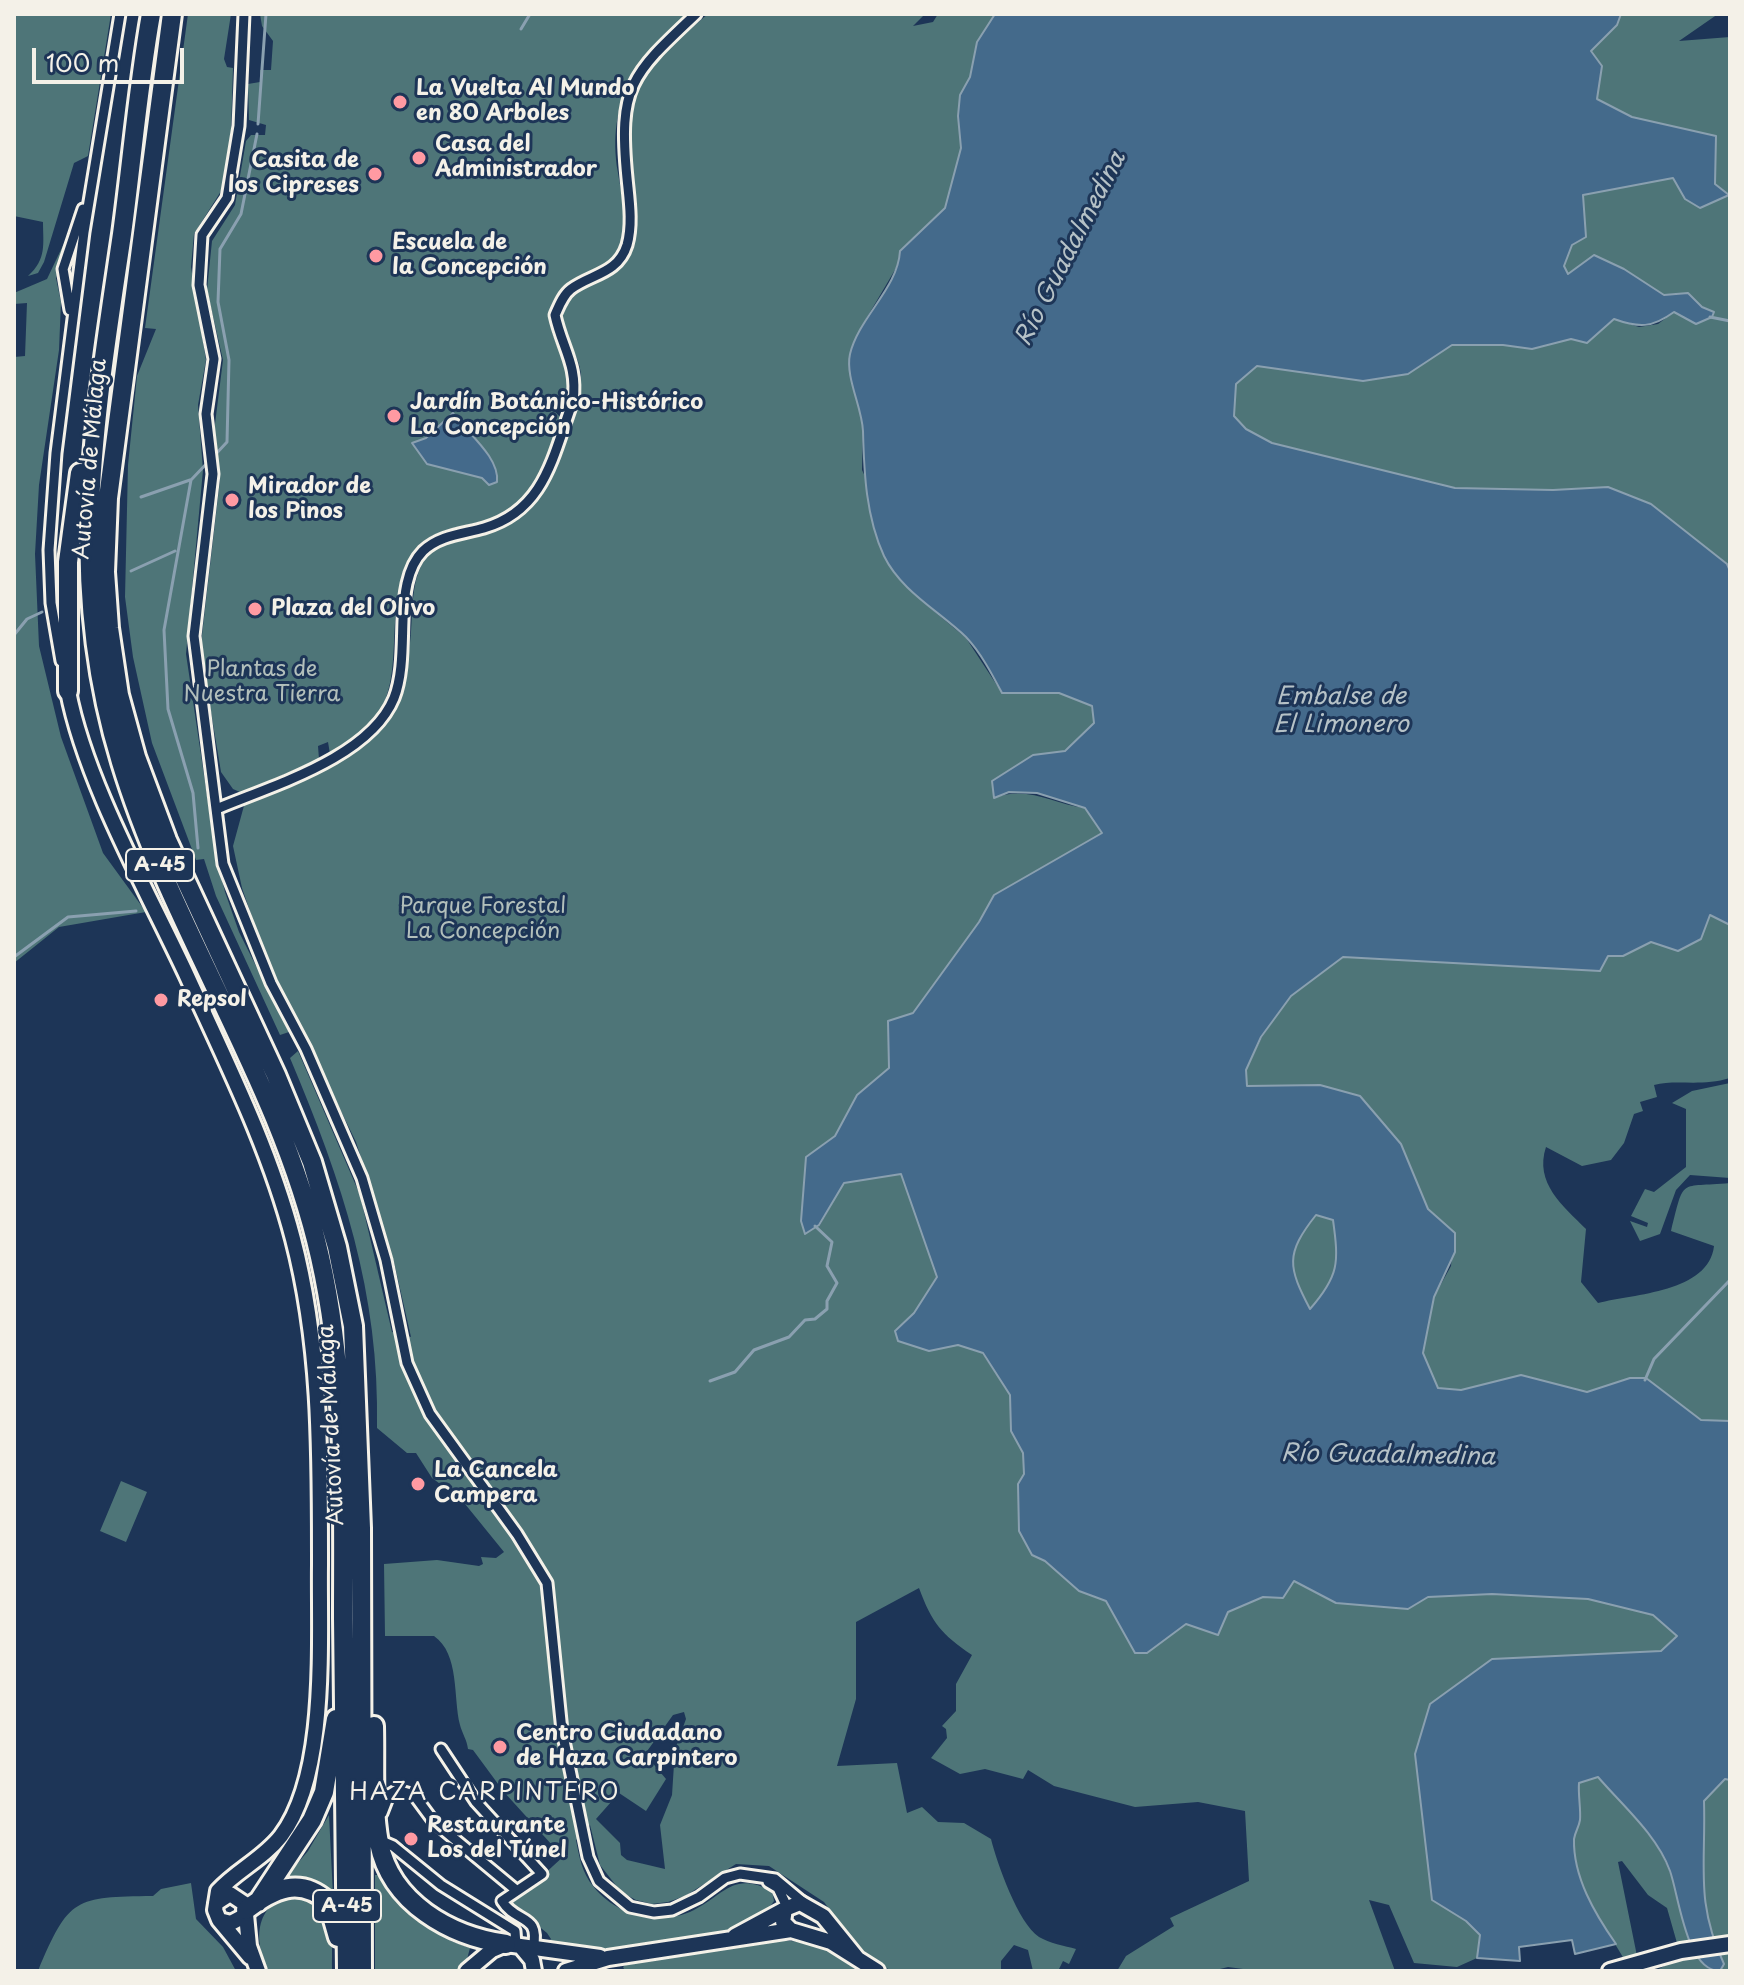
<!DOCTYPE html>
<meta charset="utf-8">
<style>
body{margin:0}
#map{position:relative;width:1744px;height:1985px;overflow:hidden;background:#1d3557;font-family:"Playpen Sans",sans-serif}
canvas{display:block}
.frame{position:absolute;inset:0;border:16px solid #f4f1e8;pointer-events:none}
.scale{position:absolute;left:32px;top:48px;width:152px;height:36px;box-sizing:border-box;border:4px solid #f4f1e8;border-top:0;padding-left:10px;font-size:24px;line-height:28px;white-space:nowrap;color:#f4f1e8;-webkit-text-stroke:6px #1d3557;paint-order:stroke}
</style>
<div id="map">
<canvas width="1744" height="1985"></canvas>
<div class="frame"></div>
<div class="scale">100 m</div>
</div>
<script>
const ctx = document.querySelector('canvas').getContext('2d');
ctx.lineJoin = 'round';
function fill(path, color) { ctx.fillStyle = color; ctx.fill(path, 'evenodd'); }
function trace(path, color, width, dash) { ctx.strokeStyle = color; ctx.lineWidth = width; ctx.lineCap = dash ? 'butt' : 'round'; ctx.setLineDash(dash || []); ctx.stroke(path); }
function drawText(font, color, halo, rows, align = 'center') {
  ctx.font = font + ' "Playpen Sans",sans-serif'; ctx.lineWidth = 6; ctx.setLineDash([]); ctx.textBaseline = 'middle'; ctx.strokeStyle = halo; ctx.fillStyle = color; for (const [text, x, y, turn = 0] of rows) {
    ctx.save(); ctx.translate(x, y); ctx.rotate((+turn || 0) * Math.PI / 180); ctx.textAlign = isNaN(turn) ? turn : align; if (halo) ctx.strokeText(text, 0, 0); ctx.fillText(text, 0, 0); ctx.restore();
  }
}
fill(new Path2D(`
 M14,14H111L88,156L74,163L44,262L38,273L28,276C47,259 43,244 43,222L14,216Z
 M188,14H231L224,59L227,67L233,68L231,131L223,188L194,234L191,267L206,360L198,405L203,470L186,654L216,856L225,892L239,932L289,1032L280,1035L216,896L204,859L196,860L152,743L133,657L125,597L128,465L137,376L156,329L145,328Z
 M260,14H688C638,63 606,98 618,173C621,192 628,220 623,239C610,283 560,266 551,315C547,342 575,362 566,403L554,394L549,405L560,417C551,443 544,482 524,502C494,531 431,518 411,556C373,629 427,709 330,754L328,742L318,746L319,759L242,793L233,789L221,772L202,658V635L220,480L213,440L223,360L207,290L212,241L235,205L246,141L251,135H265L266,125L249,120L248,84L260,82V70H271L273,41L262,26Z
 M708,14H925L913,26L933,22L938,14H995L977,42L970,77L960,95L958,116L961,148L945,208L900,251L899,263L866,319L849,355L863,429L862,470L923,602L966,638L1002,693H1059L1091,706L1095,723L1064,751L1033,755L994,798C1028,785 1052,804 1085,808L1102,833L994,895L979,922L913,1013L889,1068L857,1095L835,1136L806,1157L805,1233L820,1225L844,1183L901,1174L937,1277L914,1313L895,1330L929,1351L958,1345L982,1353L1010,1395L1011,1431L1023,1452L1032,1555L1045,1561L1079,1591L1106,1601L1135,1653H1147L1186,1624L1263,1597L1283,1598L1293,1581L1336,1603L1408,1609L1428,1597L1492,1594L1588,1599L1652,1615L1678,1636L1661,1651L1492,1659L1415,1754L1432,1900L1466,1921L1480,1936L1477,1958L1457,1967L1414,1963L1389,1905L1369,1900L1395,1971H1258L1228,1967L1212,1971H1117L1126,1956L1174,1926L1170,1918L1249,1881L1245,1811L1198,1802L1135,1807L1054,1786L1028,1770L1023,1779L985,1769L960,1774L931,1758L947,1738L946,1729L942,1726L956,1711V1684L972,1655C941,1634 932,1623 919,1588L856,1622V1699L837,1766L897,1763L907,1813L922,1807L938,1822L964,1823L991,1839C997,1863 1018,1923 1039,1937C1049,1943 1065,1946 1076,1949L1069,1964L1063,1961L1058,1971H1033L1028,1950L1014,1945L1001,1961V1971H892L875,1962L855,1944L824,1902L769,1866L736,1864L685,1896L668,1902L652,1904L636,1900L621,1892L600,1865L590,1825L576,1840C579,1856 582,1873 593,1886C616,1916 660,1927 694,1910C725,1894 733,1871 772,1891L774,1901C747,1947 594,1958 547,1943L551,1939L547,1933L509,1902L510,1896L541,1877L565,1855L562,1856L504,1792L473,1750L468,1749C467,1740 462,1733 460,1725C453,1698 460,1654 434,1636H385L384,1564L437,1560L479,1566L483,1564L481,1557L496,1558L504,1552L461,1499L432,1478L416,1453H407L377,1428C380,1293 342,1181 290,1058L298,1051L360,1195L392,1332L411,1337L394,1262L356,1142L265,955L242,888L233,846L245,802C345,758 401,758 411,632C413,607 411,578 427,556C433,547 449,544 459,541C522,522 537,517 560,452C569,428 581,401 581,376C581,351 551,328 567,302C587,269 629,291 637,227C634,190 620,117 639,85C656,56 682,36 708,14ZM684,1712L686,1719L675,1749L672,1795L660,1825L665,1869L627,1860L621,1855L620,1843L596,1819L619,1793L646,1811L666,1779L645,1754L673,1715Z
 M1621,14H1718L1679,41L1730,37V571L1727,564L1609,487L1553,490L1455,488L1272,443L1246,429L1234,416L1236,384L1257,366L1363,381L1408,374L1452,345H1503L1532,349L1571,339L1587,343L1614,319L1639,327L1658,324L1674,312H1714L1702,307L1688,293L1664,295L1624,269L1568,275L1564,266L1572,245L1586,237L1582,195L1673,178L1685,199L1728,196L1715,184V136L1632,117L1597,99L1602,66L1591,51L1617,25Z
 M75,209L71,237L56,278L61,302L59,350L39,485L35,554L39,646L61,737L103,853L146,912L59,927L14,963V357L25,356L27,303L14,304V293L47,279L67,237Z
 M1710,915L1730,925V1078C1701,1087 1676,1079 1654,1085L1657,1097L1640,1102L1643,1111L1634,1114L1624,1143L1611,1160L1582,1166L1546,1147C1534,1183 1563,1206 1586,1229L1581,1282L1598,1303C1634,1294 1709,1292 1714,1246L1671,1231C1685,1176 1678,1188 1730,1183V1421L1701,1420L1645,1378H1630L1587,1392L1521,1375L1461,1390L1438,1388L1423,1353L1434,1297L1451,1266L1454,1233L1428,1209L1401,1144L1270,1088L1247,1086L1246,1070L1262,1037L1291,995L1343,957L1600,971L1608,956H1623L1651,942L1679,951L1701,939Z
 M1730,1083V1178L1690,1175L1676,1190L1660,1234L1640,1241L1630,1221L1647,1227L1648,1223L1631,1216L1645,1189L1654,1192L1686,1167V1109L1672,1103L1692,1091Z
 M1316,1215L1333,1220C1339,1264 1340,1276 1310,1309C1288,1267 1285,1254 1316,1215Z
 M121,1481L147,1492L126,1542L100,1531Z
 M1599,1777C1623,1806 1655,1834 1669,1870C1682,1903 1681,1947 1711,1971H1655L1681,1957L1667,1908L1648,1895L1622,1861L1618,1862L1637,1956L1624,1959C1603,1922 1571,1883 1574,1838C1575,1832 1579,1826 1580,1820C1581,1808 1578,1795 1579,1782Z
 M1725,1779L1730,1780V1971H1720L1724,1964C1715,1944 1705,1925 1703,1903C1699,1871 1706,1835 1704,1800Z
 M329,1815L333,1895L310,1879L287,1876L308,1851Z
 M375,1875H382L411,1912L451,1941L470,1948L466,1963L455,1971H375Z
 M191,1883L196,1919L223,1947L236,1971H38C69,1897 75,1897 153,1896L161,1889Z
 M301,1893C336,1914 332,1933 332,1971H269C250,1937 258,1897 301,1893Z
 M776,1941C823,1940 824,1948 862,1971H625L623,1967L628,1963Z`), '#4e7578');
const water = new Path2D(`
 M995,14H1621L1617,25L1591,51L1602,66L1597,99L1632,117L1716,136L1715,184L1729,195L1700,208L1685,199L1673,178L1583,195L1586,237L1572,245L1564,266L1568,274L1594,255L1624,269L1664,295L1688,293L1702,307L1714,312L1712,317L1696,324L1674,312C1652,328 1639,328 1614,319L1587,343L1571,339L1532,349L1503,345H1452L1408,374L1363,381L1257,366L1236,384L1234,416L1246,429L1272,443L1455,488L1553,490L1608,487L1651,504L1727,564L1730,571V925L1710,915L1701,939L1678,951L1651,942L1623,956H1608L1600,971L1343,957L1291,996L1261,1037L1246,1070L1247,1086L1320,1085L1360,1096L1401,1144L1428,1209L1455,1233V1252L1434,1297L1423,1353L1438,1388L1461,1390L1521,1375L1587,1392L1630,1378H1646L1701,1420L1730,1421V1780L1725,1779L1704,1801C1706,1866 1695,1902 1724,1964L1720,1971C1686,1971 1679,1896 1670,1871C1657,1835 1623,1806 1598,1777L1579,1783C1578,1795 1581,1809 1580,1820C1579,1827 1575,1832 1574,1839C1573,1877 1595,1914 1616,1944L1575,1954L1572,1940L1519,1947L1520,1961L1477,1958L1480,1935L1466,1921L1432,1900L1415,1754L1430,1704L1492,1659L1661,1651L1677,1636L1653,1615L1588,1599L1492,1594L1428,1597L1408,1609L1336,1603L1294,1581L1283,1598L1263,1597L1228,1612L1218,1635L1186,1624L1147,1653H1135L1106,1601L1079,1591L1045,1561L1032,1555L1019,1531L1018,1484L1024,1474L1023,1453L1011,1431L1010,1395L983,1353L958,1345L929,1351L898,1341L895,1331L914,1313L937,1277L901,1174L844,1183L819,1225L805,1234L801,1221L806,1157L835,1136L857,1095L889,1068L888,1021L913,1013L979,922L994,895L1102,833L1085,808L1037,793L1009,792L994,798L992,781L1033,755L1065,751L1094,723L1092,706L1059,693H1002C992,674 981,653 966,637C939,611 901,591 884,556C866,517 864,473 863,431C862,407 845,377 850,354C859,317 898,288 900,251L945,208L961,148L958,116L960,95L970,77L977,42ZM1316,1215L1333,1220C1339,1263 1339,1276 1310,1309C1288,1267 1285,1254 1316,1215Z
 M453,413C466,432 500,457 497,482L489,485L482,478L427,464L412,443L426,438Z`);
fill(water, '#446a8b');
trace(water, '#8aa0b0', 2);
trace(new Path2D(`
 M521,29L530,14
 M258,124L266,14
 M1710,317L1730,321
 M214,456L227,442L229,360L218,302L220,249L241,214L257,134
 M141,497L190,480
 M131,571L175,551
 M14,635L27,619L42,612
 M198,848L193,793L168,709L164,630L191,480L209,461
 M14,957L68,917L136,911
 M1645,1380L1654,1359L1730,1280
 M710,1381L735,1372L754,1350L789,1337L805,1320L815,1319L827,1309V1301L837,1283L827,1266L832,1242L815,1226`), '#8aa0b0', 3);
const street = new Path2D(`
 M244,14L239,126L227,198L202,235L199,285L214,359L206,414L213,474L194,636L223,864L271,983L306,1049L362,1178L386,1260L407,1363L430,1414L517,1534L547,1583L562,1731L588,1857L599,1881L630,1907L654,1912L672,1910L699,1897L725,1878L740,1874L775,1879L805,1904
 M70,310L63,269L83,209
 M61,661L51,603L49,550L56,453L84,232L120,14
 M219,808C274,785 370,757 394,698C403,675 402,645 403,620C404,598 406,568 423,551C440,535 463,534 484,528C546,510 553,454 573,401C578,365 562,348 555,315C559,306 563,295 571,289C591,274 618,274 627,245C633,224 629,199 627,178C618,86 631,75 696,14
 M441,1749L476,1802L542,1874L502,1901C516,1924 541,1913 533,1949
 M377,1816L382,1813L389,1795L397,1790L414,1795L434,1822L516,1890
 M379,1840L393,1846L441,1885L515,1931L516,1945
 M768,1882L778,1888L787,1907`);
const secondary = new Path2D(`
 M68,691C85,781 148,892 187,976C226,1062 269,1147 293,1239C321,1346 320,1455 320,1565C319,1641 328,1774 281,1836C263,1859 237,1870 218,1891L215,1910L219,1920L231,1923L246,1915
 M216,1903L230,1894L245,1904L249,1946L258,1971
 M219,1920L250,1957
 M735,1936L785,1909
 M522,1948L532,1960L534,1971
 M857,1958L823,1916L800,1903L785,1909L783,1922L791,1930L831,1942L877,1971
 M467,1971L492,1950L506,1944L600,1957
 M566,1971L608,1958L791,1930
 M1610,1971L1681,1951L1730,1944`);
const highway = new Path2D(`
 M151,14C138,87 132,161 122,234C95,417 65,580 121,762C173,933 281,1083 320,1257C347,1376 343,1497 343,1618C344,1736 346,1853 347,1971
 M172,14L108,498L105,572L109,628L119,695L136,757L167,840L276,1075L312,1162L337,1247L353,1326L361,1528L362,1971
 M68,691V562L80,473
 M374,1726C375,1764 372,1805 379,1843C391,1903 450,1936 506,1944
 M258,1902L312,1820L324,1792L336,1719
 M246,1910C273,1889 300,1876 328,1902L338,1937`);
trace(street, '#f4f1e8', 15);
trace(secondary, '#f4f1e8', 20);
trace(highway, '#f4f1e8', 24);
trace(street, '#1d3557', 9);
trace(secondary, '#1d3557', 14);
trace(highway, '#1d3557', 18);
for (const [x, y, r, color] of [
 [400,102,8,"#ff9aa2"],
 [419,158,8,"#ff9aa2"],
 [375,174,8,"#ff9aa2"],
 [376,256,8,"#ff9aa2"],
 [394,416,8,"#ff9aa2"],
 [232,500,8,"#ff9aa2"],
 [255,609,8,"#ff9aa2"],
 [161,1000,8,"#ff9aa2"],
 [418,1484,8,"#ff9aa2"],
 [500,1747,8,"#ff9aa2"],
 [411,1839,8,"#ff9aa2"]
]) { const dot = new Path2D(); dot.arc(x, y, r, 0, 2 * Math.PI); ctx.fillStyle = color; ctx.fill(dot); trace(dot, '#1d3557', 3); }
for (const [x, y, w] of [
 [160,865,68],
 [347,1906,68]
]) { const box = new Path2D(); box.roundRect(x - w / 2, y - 16, w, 32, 6); ctx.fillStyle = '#1d3557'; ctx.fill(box); trace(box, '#f4f1e8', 2); }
drawText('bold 20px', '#f4f1e8', null, [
 ["A-45",160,865],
 ["A-45",347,1906]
]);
drawText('bold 22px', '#f4f1e8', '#1d3557', [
 ["La Vuelta Al Mundo",416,89],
 ["en 80 Arboles",416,114],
 ["Casa del",435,145],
 ["Administrador",435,170],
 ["Casita de",359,161,"right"],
 ["los Cipreses",359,186,"right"],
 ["Escuela de",392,243],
 ["la Concepción",392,268],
 ["Jardín Botánico-Histórico",410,403],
 ["La Concepción",410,428],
 ["Mirador de",248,487],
 ["los Pinos",248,512],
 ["Plaza del Olivo",271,609],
 ["Repsol",177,1000],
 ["La Cancela",434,1471],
 ["Campera",434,1496],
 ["Centro Ciudadano",516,1734],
 ["de Haza Carpintero",516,1759],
 ["Restaurante",427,1826],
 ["Los del Túnel",427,1851]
], 'left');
drawText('22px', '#f4f1e8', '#1d3557', [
 ["Autovía de Málaga",91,459,-85],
 ["Autovía de Málaga",332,1425,-93]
]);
drawText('22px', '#b2bfbb', '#1d3557', [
 ["Plantas de",262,670],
 ["Nuestra Tierra",262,695],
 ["Parque Forestal",483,907],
 ["La Concepción",483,932]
]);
drawText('italic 24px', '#b6c2c7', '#1d3557', [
 ["Río Guadalmedina",1071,249,-63],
 ["Embalse de",1341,697],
 ["El Limonero",1341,725],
 ["Río Guadalmedina",1388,1456,1]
]);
ctx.letterSpacing = '2px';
drawText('24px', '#f4f1e8', '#1d3557', [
 ["HAZA CARPINTERO",485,1793]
]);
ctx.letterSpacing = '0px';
</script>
